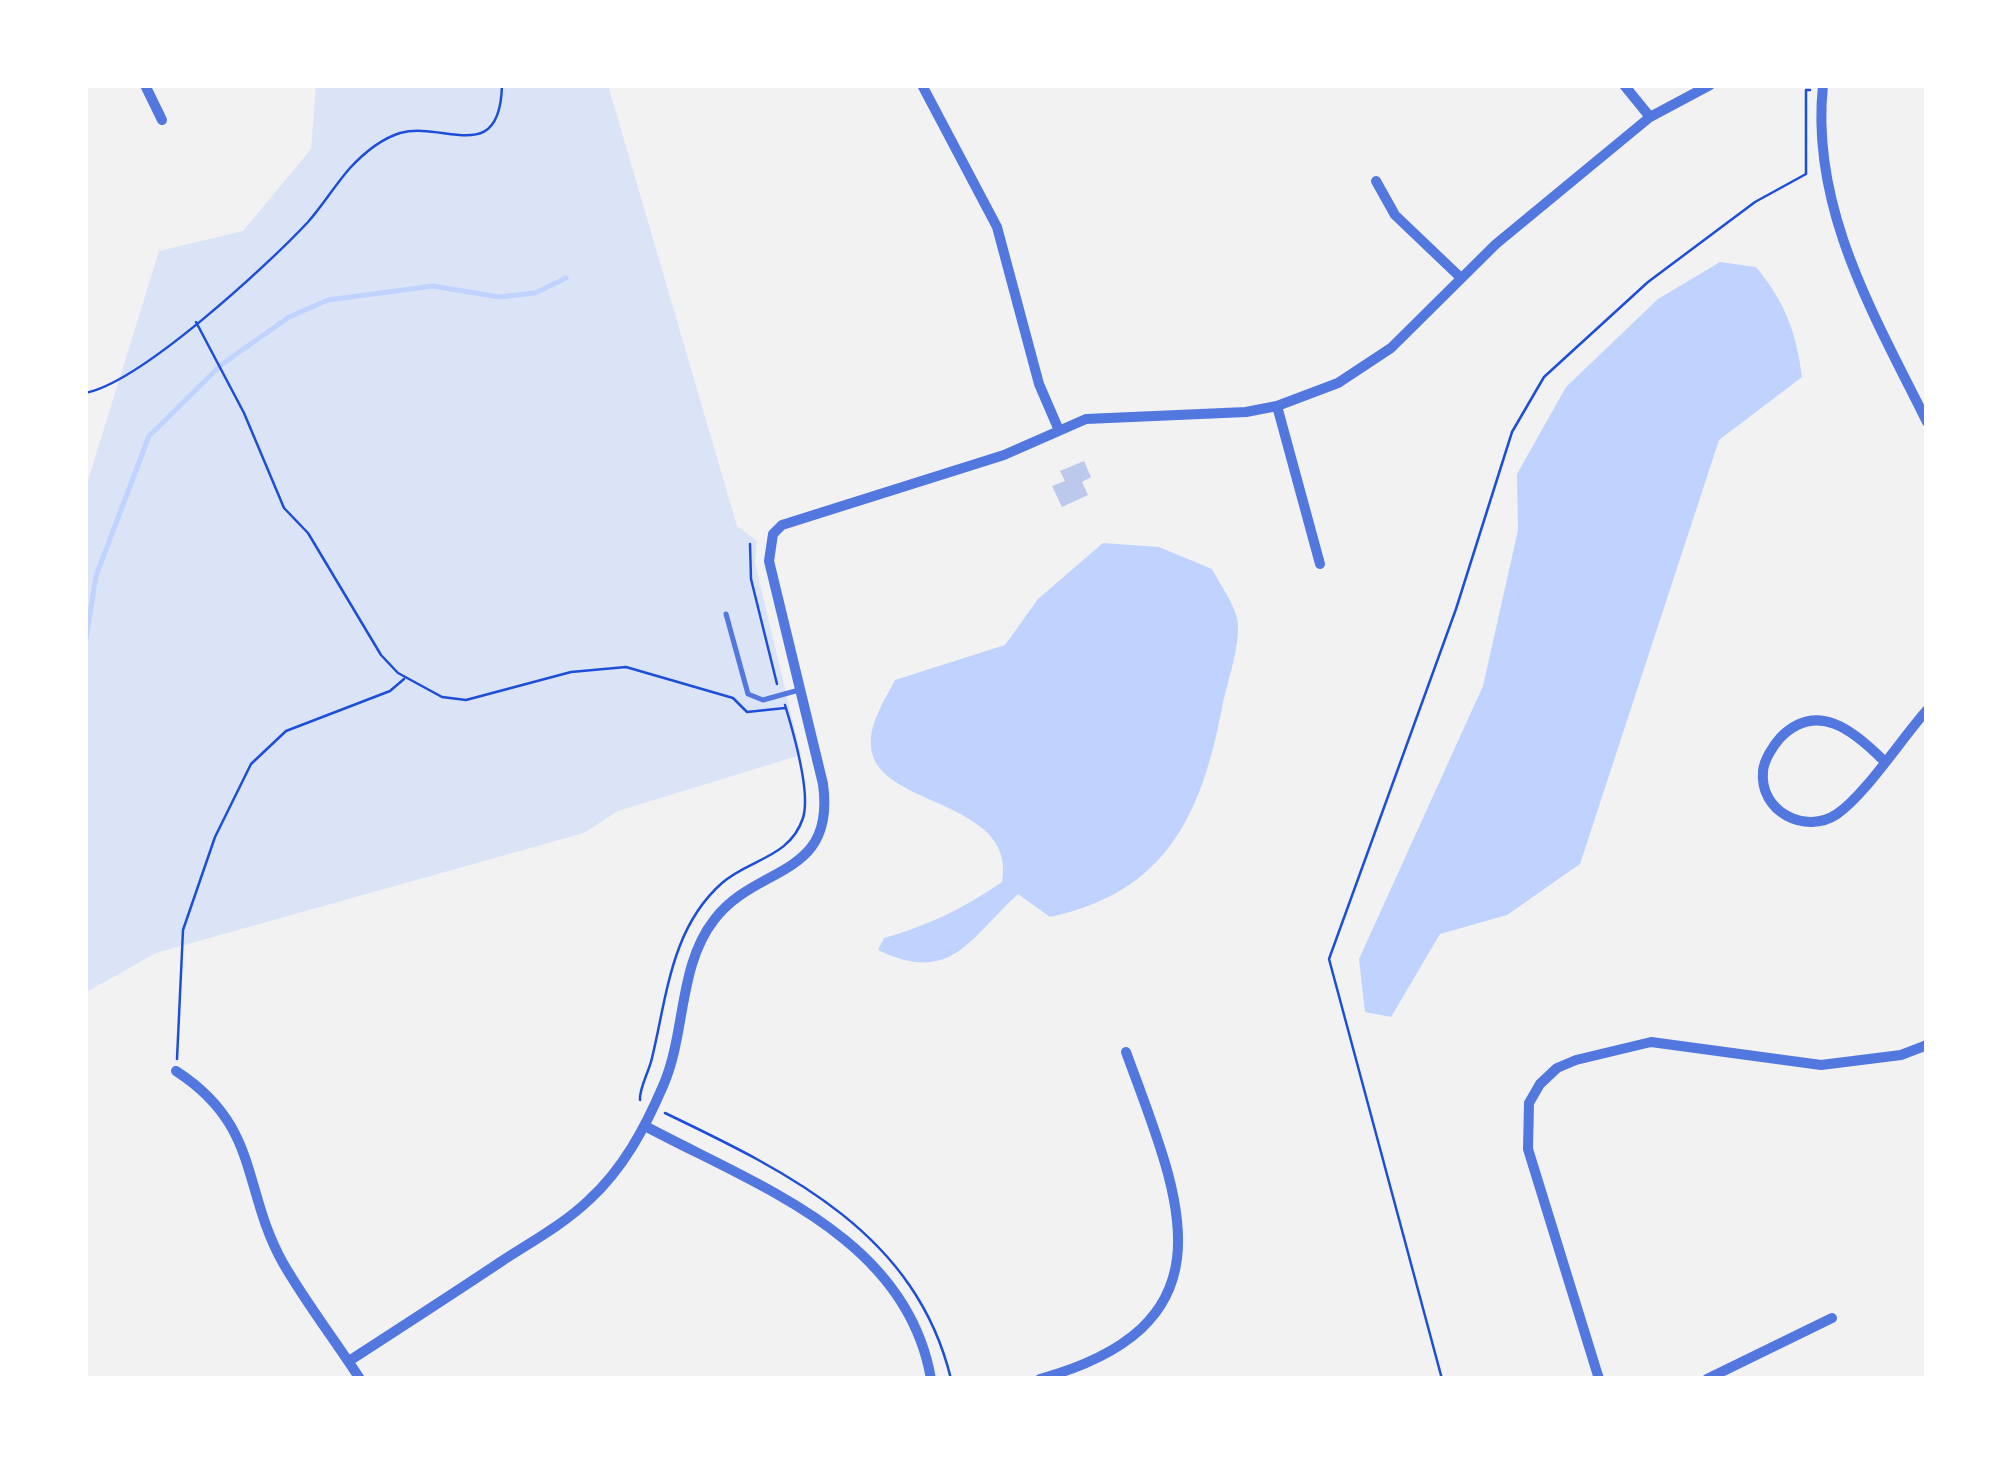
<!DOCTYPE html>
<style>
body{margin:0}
#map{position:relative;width:2012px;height:1464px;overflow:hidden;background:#f2f2f2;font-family:"Asap Condensed",sans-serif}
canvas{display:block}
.frame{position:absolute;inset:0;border:88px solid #fff;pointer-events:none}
</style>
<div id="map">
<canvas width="2012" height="1464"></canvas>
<div class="frame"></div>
</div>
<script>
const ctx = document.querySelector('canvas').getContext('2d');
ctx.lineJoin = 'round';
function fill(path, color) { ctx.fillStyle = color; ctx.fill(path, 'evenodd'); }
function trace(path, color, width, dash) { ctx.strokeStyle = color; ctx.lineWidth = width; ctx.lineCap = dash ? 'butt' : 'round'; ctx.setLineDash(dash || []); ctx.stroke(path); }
fill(new Path2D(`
 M316,85H608L737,526L757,541L755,563L801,755L618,811L584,833L156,953L85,993V490L159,251L243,231L311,149Z`), '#dbe4f7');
fill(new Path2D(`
 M1720,262L1756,267C1785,302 1796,331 1802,377L1719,440L1580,864L1507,915L1440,934L1391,1017L1365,1012L1359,959L1483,686L1518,530L1517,474L1566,387L1658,299Z
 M1103,543L1159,547L1212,569C1220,584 1237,608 1238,624C1239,651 1227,682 1222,708C1201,816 1166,892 1050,917L1018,894C968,940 951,985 878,950L884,938C928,926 964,908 1002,882C1018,798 874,808 871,746C869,723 885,700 895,680L1005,645L1038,599Z`), '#bfd3fe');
trace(new Path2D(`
 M85,645L96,576L149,436L221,365L289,317L328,300L433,286L499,297L535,293L566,278`), '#bfd3fe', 5);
fill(new Path2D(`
 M1084,461L1091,477L1082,482L1088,495L1062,507L1052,486L1065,481L1060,471Z`), '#bdc9ec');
trace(new Path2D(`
 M196,322L244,413L284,508L308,533L381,655L398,673L442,697L466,700L571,672L626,667L733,698L747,712L785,708
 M85,393C140,383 268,265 308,222C323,205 335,185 350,168C363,154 381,139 400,133C445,121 500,167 502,85
 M750,544L751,579L777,684
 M177,1059L183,930L215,837L251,764L286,731L390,691L404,679
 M640,1100C639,1088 649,1072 652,1058C667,996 671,928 722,883C749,859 790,858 803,818C811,792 793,731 785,705
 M665,1113C790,1173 916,1234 951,1379
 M1442,1379L1329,959L1456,609L1512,432L1544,377L1648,282L1755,202L1806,174V90H1810`), '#1d4ed8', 2.5);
trace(new Path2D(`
 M726,614L748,694L763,700L799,690`), '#5277de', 5);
trace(new Path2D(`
 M145,85L162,120
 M922,85L997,227L1039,384L1058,428
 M1624,85L1650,117
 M1823,85C1810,208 1874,315 1927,422
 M1376,181L1395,215L1461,278
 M1277,406L1320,564
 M1883,760C1854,731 1817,700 1780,738C1773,746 1764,760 1763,771C1759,812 1806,835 1837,814C1865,795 1902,738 1927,710
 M176,1071C261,1126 241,1188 283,1263C306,1303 335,1340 360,1379
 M645,1126C757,1186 907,1237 931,1379
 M349,1361C400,1328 451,1295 502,1261C531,1242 564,1224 589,1200C623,1169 645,1128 663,1086C686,1034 678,966 714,920C756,864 836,879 823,784L769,561L773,534L782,525L1004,455L1086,419L1246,412L1277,406L1338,383L1391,348L1496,244L1650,117L1710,85
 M1040,1379C1240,1323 1179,1197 1126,1052
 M1599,1379L1528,1149L1529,1103L1540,1084L1557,1068L1576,1060L1651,1042L1821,1065L1901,1055L1927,1045
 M1707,1379L1832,1318`), '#5277de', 10);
</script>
